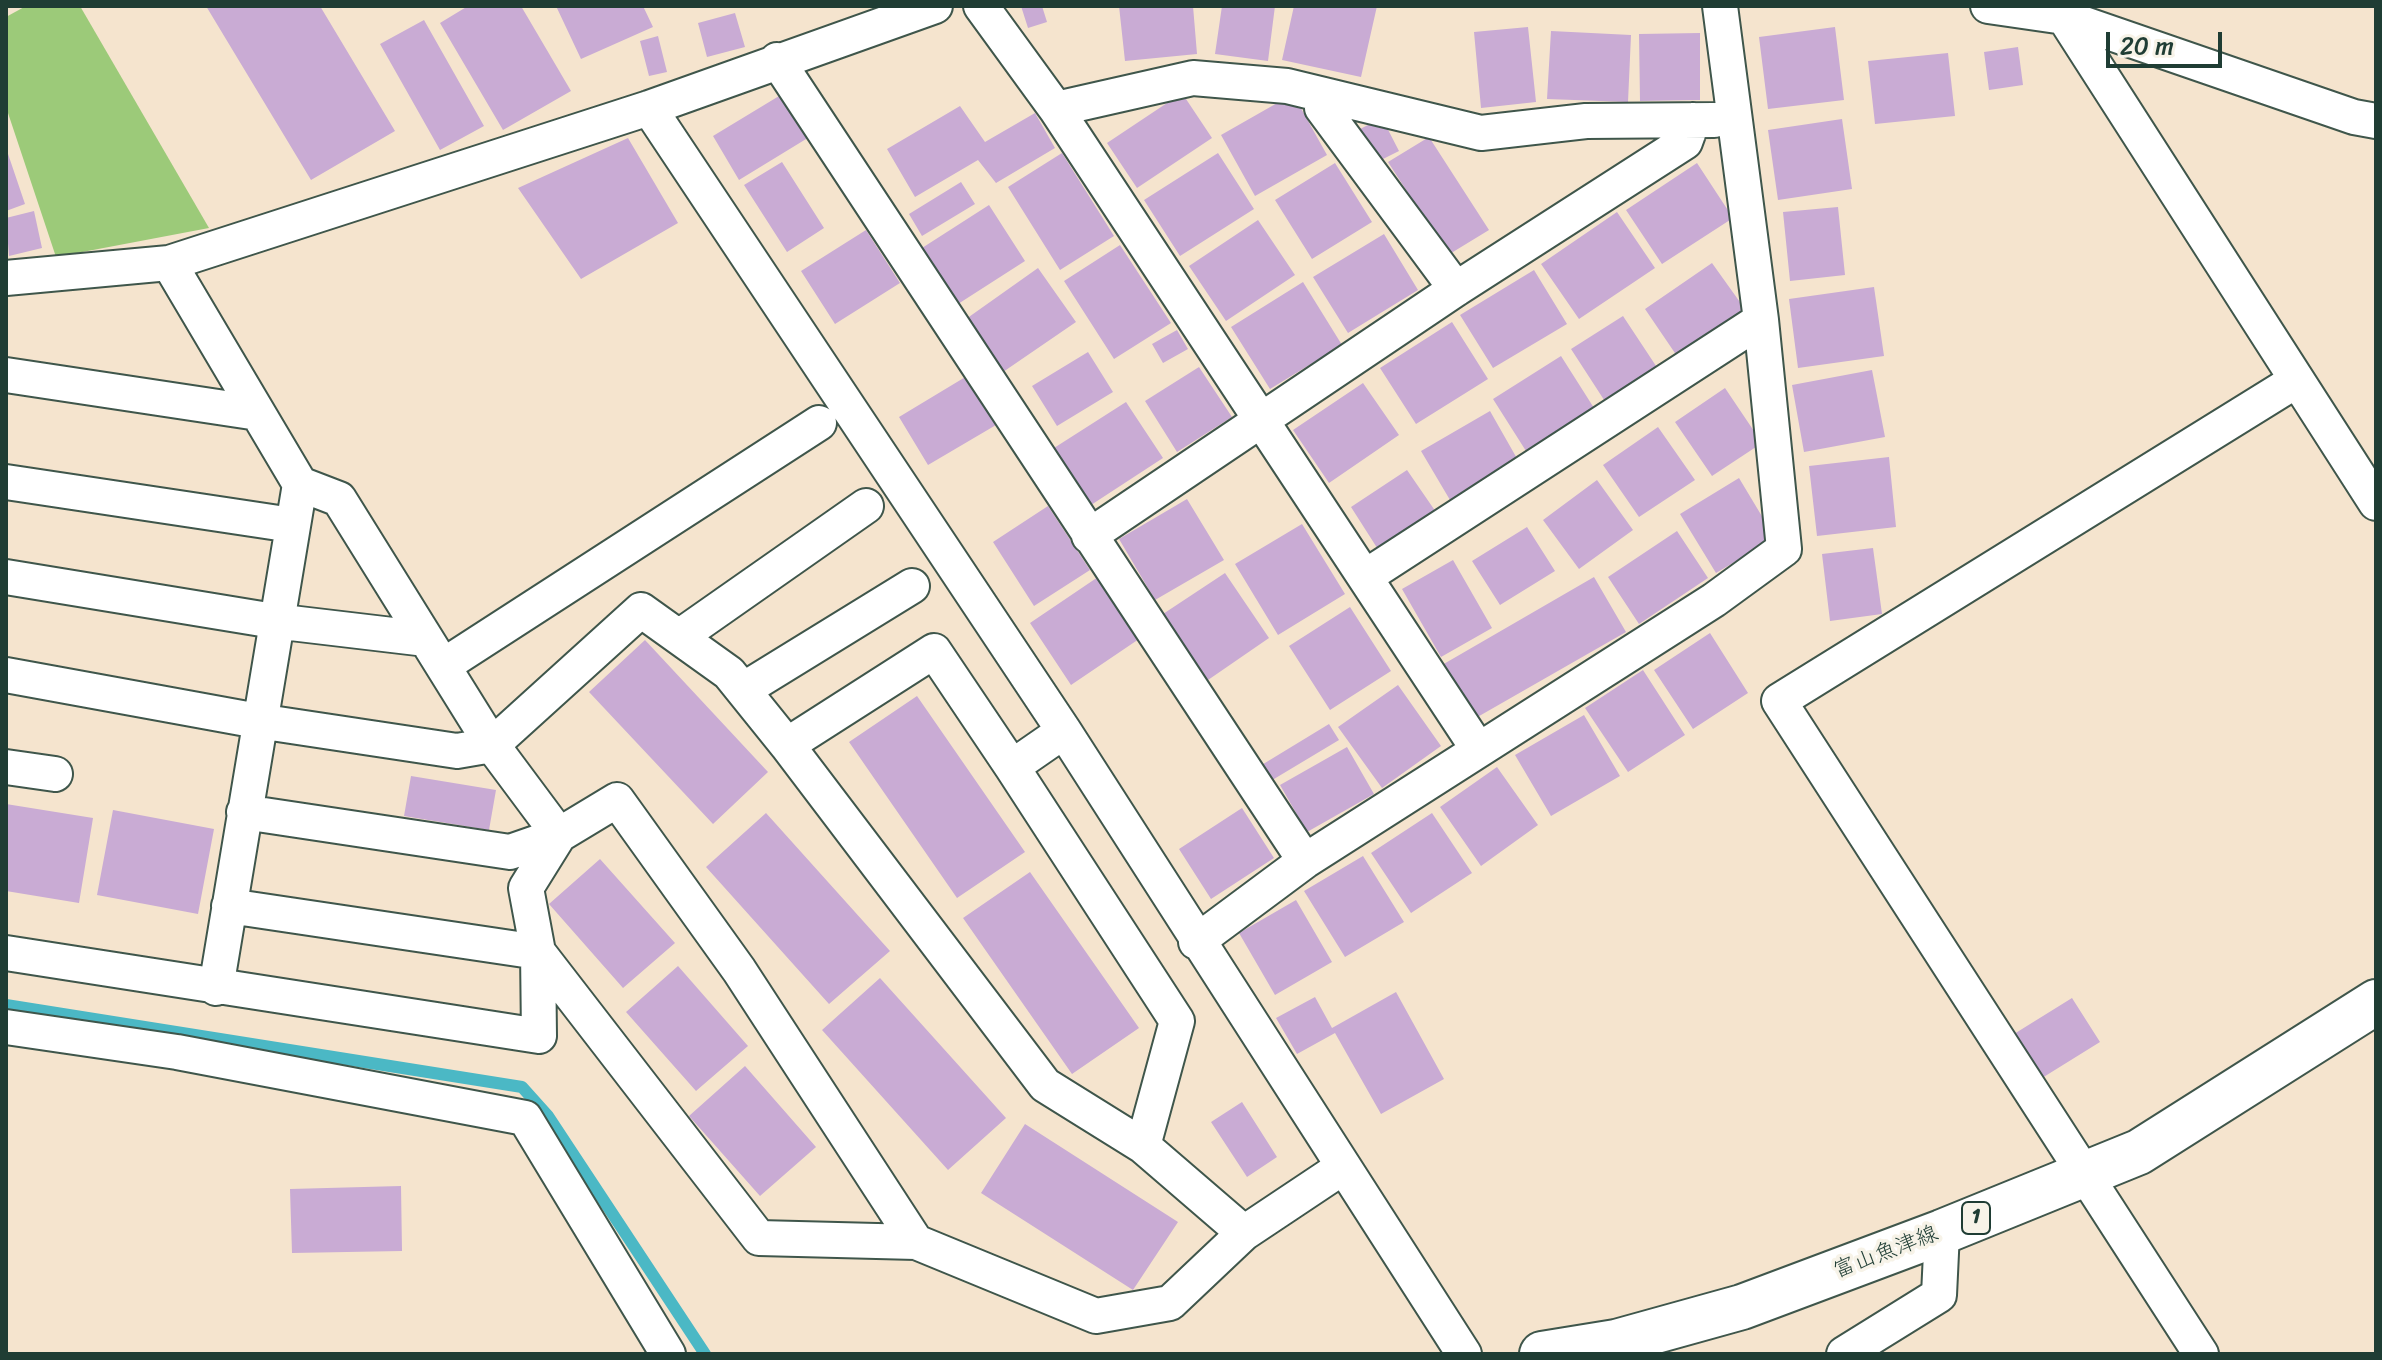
<!DOCTYPE html>
<meta charset="utf-8">
<style>
body{margin:0}
#map{position:relative;width:2382px;height:1360px;overflow:hidden;background:#f5e4ce;font-family:Sriracha,sans-serif}
canvas{display:block}
.frame{position:absolute;inset:0;border:8px solid #1f3d34;pointer-events:none}
.scale{position:absolute;left:2106px;top:32px;width:116px;height:36px;box-sizing:border-box;border:4px solid #1f3d34;border-top:0;padding-left:10px;font-size:24px;line-height:28px;white-space:nowrap;color:#1f3d34;-webkit-text-stroke:6px #f7f3e8;paint-order:stroke}
</style>
<div id="map">
<canvas width="2382" height="1360"></canvas>
<div class="frame"></div>
<div class="scale">20 m</div>
</div>
<script>
const ctx = document.querySelector('canvas').getContext('2d');
ctx.lineJoin = 'round';
function fill(path, color) { ctx.fillStyle = color; ctx.fill(path, 'evenodd'); }
function trace(path, color, width, dash) { ctx.strokeStyle = color; ctx.lineWidth = width; ctx.lineCap = dash ? 'butt' : 'round'; ctx.setLineDash(dash || []); ctx.stroke(path); }
function drawText(font, color, halo, rows, align = 'center') {
  ctx.font = font + ' Sriracha,"Klee One",sans-serif'; ctx.lineWidth = 7; ctx.setLineDash([]); ctx.textBaseline = 'middle'; ctx.strokeStyle = halo; ctx.fillStyle = color; for (const [text, x, y, turn = 0] of rows) {
    ctx.save(); ctx.translate(x, y); ctx.rotate((+turn || 0) * Math.PI / 180); ctx.textAlign = isNaN(turn) ? turn : align; if (halo) ctx.strokeText(text, 0, 0); ctx.fillText(text, 0, 0); ctx.restore();
  }
}
fill(new Path2D(`
 M26,6H80L209,228L56,257L6,107V17Z`), '#9cca79');
trace(new Path2D(`
 M6,1005L522,1087L548,1116L705,1354`), '#4bb8c5', 12);
fill(new Path2D(`
 M206,6H320L395,131L311,180Z
 M468,6H521L571,91L503,130L440,23Z
 M556,6H643L653,27L581,59Z
 M1021,6H1042L1047,22L1028,28Z
 M1119,6H1193L1197,54L1125,61Z
 M1222,6H1275L1268,61L1215,54Z
 M1294,6H1377L1361,77L1282,60Z
 M735,13L745,47L707,57L698,23Z
 M424,20L484,126L440,150L380,44Z
 M1528,27L1536,102L1481,108L1474,32Z
 M1835,27L1844,100L1768,109L1759,37Z
 M1551,31L1631,35L1628,102L1547,99Z
 M1700,33V100L1640,101L1639,34Z
 M658,36L667,72L649,76L640,41Z
 M2018,47L2023,85L1989,90L1984,52Z
 M1948,53L1955,116L1875,124L1868,61Z
 M784,93L811,136L739,180L713,136Z
 M1182,93L1212,138L1137,188L1107,143Z
 M1293,94L1327,155L1255,196L1221,135Z
 M960,106L985,142L1035,113L1055,148L996,183L978,160L915,197L887,149Z
 M1382,118L1399,151L1377,162L1360,129Z
 M1842,119L1852,189L1778,200L1768,130Z
 M1429,137L1489,230L1448,255L1388,162Z
 M628,138L678,223L581,279L518,188Z
 M6,148L25,204L6,211Z
 M1062,153L1114,236L1060,270L1008,187Z
 M1218,153L1254,209L1180,256L1144,200Z
 M782,162L824,228L787,252L744,185Z
 M1335,163L1372,222L1312,259L1275,200Z
 M1697,163L1733,218L1662,264L1626,210Z
 M961,182L975,204L922,236L909,214Z
 M989,205L1025,261L958,304L922,248Z
 M1838,207L1845,275L1790,281L1783,212Z
 M34,211L42,248L9,256L6,218Z
 M1617,212L1655,268L1579,319L1541,264Z
 M1258,220L1295,275L1226,321L1189,266Z
 M866,230L900,283L835,324L801,271Z
 M1384,234L1418,290L1348,333L1313,277Z
 M1120,245L1171,323L1114,359L1064,281Z
 M1712,263L1747,312L1679,359L1645,309Z
 M1038,268L1076,322L1003,372L966,319Z
 M1534,270L1567,324L1493,368L1460,315Z
 M1303,282L1342,345L1270,389L1231,327Z
 M1874,287L1884,356L1798,368L1789,299Z
 M1623,316L1660,372L1608,406L1571,349Z
 M1452,322L1488,379L1416,424L1380,368Z
 M1177,330L1188,349L1163,363L1152,344Z
 M1088,352L1113,392L1057,426L1032,386Z
 M1561,356L1594,408L1526,451L1493,399Z
 M1199,367L1232,417L1177,452L1145,401Z
 M1872,370L1885,437L1804,452L1792,385Z
 M967,376L996,425L928,465L899,417Z
 M1363,383L1399,435L1329,483L1293,430Z
 M1725,388L1762,443L1712,476L1675,422Z
 M1126,402L1163,458L1091,505L1054,448Z
 M1490,411L1519,462L1450,500L1421,451Z
 M1658,427L1695,480L1639,517L1603,465Z
 M1889,457L1896,527L1817,536L1809,466Z
 M1407,470L1438,515L1381,554L1351,507Z
 M1739,478L1775,538L1716,573L1680,514Z
 M1597,480L1633,530L1579,569L1543,520Z
 M1187,499L1224,560L1155,600L1119,539Z
 M1048,506L1090,570L1034,606L993,542Z
 M1302,524L1345,594L1278,635L1235,564Z
 M1527,527L1555,571L1500,605L1472,561Z
 M1677,531L1708,578L1639,624L1608,577Z
 M1873,548L1882,614L1830,621L1822,554Z
 M1453,560L1492,628L1441,657L1402,589Z
 M1225,573L1269,638L1208,680L1163,614Z
 M1098,577L1139,639L1071,685L1030,623Z
 M1594,577L1626,632L1474,719L1442,665Z
 M1350,607L1391,671L1330,710L1289,646Z
 M1710,633L1748,693L1693,729L1654,670Z
 M645,640L768,772L713,824L589,692Z
 M1643,670L1685,735L1628,772L1585,708Z
 M1398,685L1441,746L1382,788L1338,727Z
 M917,696L1025,852L957,898L849,742Z
 M1584,715L1620,776L1551,816L1515,755Z
 M1329,724L1339,740L1269,782L1260,766Z
 M1347,747L1374,794L1307,832L1280,785Z
 M1497,767L1538,825L1481,866L1440,807Z
 M411,776L496,790L489,830L404,816Z
 M6,804L93,818L79,903L6,891Z
 M1242,808L1274,858L1211,899L1179,849Z
 M113,810L214,829L198,914L97,895Z
 M766,813L890,951L829,1004L706,867Z
 M1432,813L1472,873L1411,913L1371,853Z
 M1363,856L1404,922L1345,957L1304,891Z
 M600,859L675,943L623,988L549,904Z
 M1030,872L1139,1028L1072,1074L963,918Z
 M1296,900L1332,962L1275,995L1239,933Z
 M678,966L748,1046L696,1091L626,1012Z
 M880,978L1006,1118L948,1170L822,1030Z
 M1396,992L1444,1079L1381,1114L1335,1033L1297,1054L1276,1018L1315,997L1332,1028Z
 M2072,998L2100,1042L2042,1078L2014,1034Z
 M745,1066L816,1147L760,1196L689,1116Z
 M1242,1102L1277,1157L1247,1177L1211,1122Z
 M1025,1124L1178,1222L1133,1290L981,1193Z
 M401,1186L402,1251L292,1253L290,1189Z`), '#c9abd4');
const minor = new Path2D(`
 M981,6L1056,109L1478,749
 M1988,6L2064,17L2354,117L2376,121
 M2057,6L2376,503
 M777,60L1305,861
 M1323,95L1322,108L1456,289
 M649,108L1064,731L1464,1354
 M1056,109L1193,78L1287,86L1481,133L1586,121L1714,120
 M169,263L300,484L339,499L492,745L559,835
 M6,278L169,263L649,108L935,6
 M6,375L258,413
 M6,482L292,525
 M1089,536L1456,289L1685,142L1693,120
 M6,577L274,621L426,639
 M1365,577L1761,320
 M679,637L866,506
 M443,666L819,423
 M6,675L258,721L457,751L492,745L641,610L729,673L787,745L934,651L1012,767L1064,731
 M743,690L912,586
 M787,745L1045,1085L1143,1146
 M6,767L55,774
 M1012,767L1177,1021L1143,1146L1244,1233L1343,1167
 M244,812L510,852L559,835L617,800L739,970L916,1242L1096,1316L1170,1303L1244,1233
 M229,906L538,952L759,1238L916,1242
 M1196,942L1305,861L1714,600L1784,549L1761,320L1720,6
 M6,953L539,1036L538,952L526,888L559,835
 M216,988L300,484
 M6,1027L177,1052L525,1118L668,1354
 M1844,1354L1939,1295L1942,1232
 M2201,1354L1779,701L2297,380`);
const primary = new Path2D(`
 M1542,1354L1616,1342L1742,1307L1942,1232L2139,1152L2376,1002`);
trace(minor, '#3f564b', 38);
trace(primary, '#3f564b', 48);
trace(minor, '#fff', 34);
trace(primary, '#fff', 44);
for (const [x, y, w] of [
 [1976,1218,28]
]) { const box = new Path2D(); box.roundRect(x - w / 2, y - 16, w, 32, 6); ctx.fillStyle = '#f7f3e8'; ctx.fill(box); trace(box, '#1f3d34', 2); }
drawText('bold 20px', '#1f3d34', null, [
 ["1",1976,1218]
]);
drawText('22px', '#1f3d34', '#f7f3e8', [
 ["富山魚津線",1886,1253,-21]
]);
</script>
